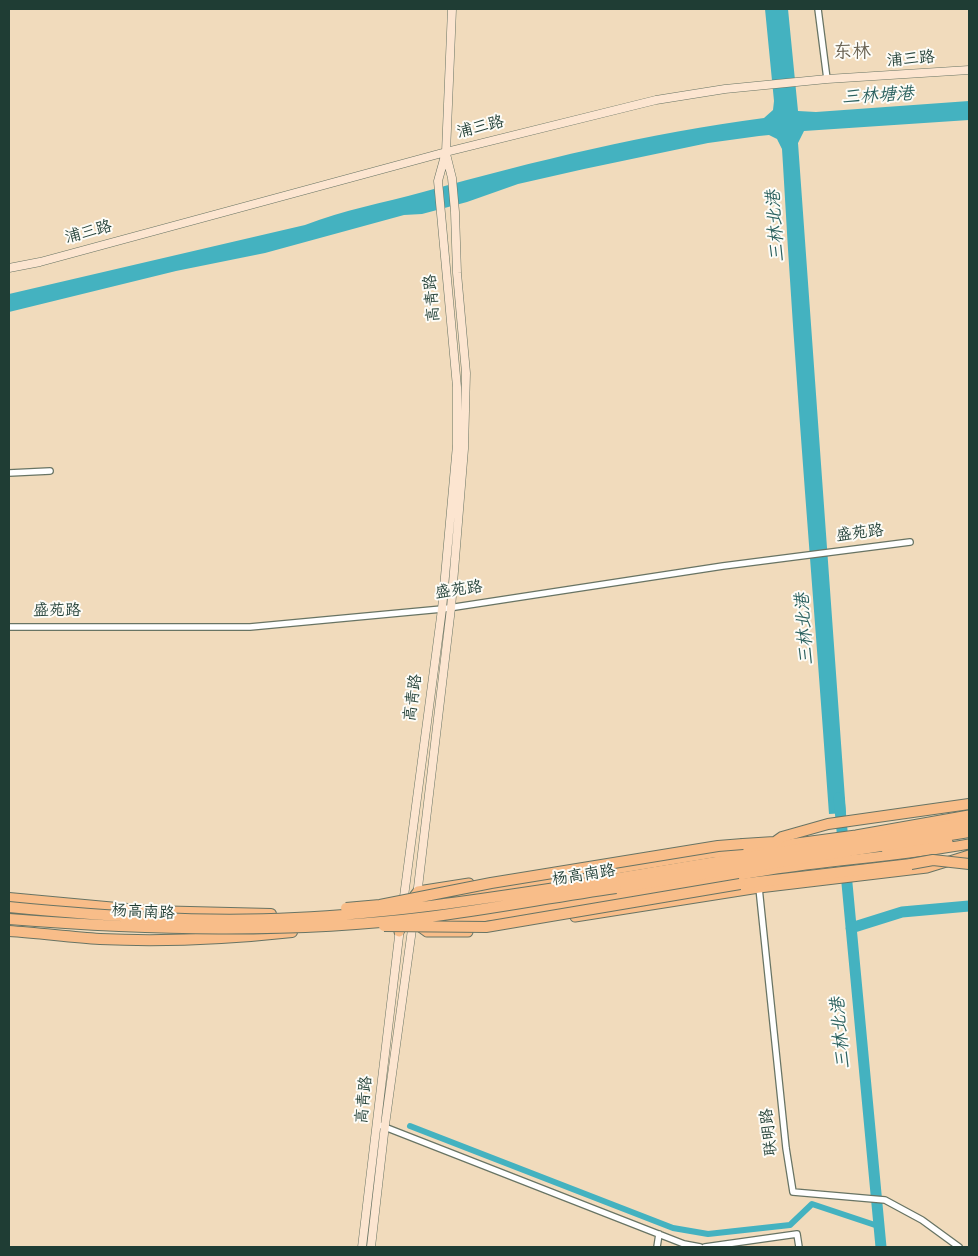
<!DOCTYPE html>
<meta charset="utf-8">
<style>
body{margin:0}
#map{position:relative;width:978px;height:1256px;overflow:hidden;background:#f1dbbc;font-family:"Gochi Hand",sans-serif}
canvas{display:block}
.frame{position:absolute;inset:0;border:10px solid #1f3d34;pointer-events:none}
</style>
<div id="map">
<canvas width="978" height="1256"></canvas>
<div class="frame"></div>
</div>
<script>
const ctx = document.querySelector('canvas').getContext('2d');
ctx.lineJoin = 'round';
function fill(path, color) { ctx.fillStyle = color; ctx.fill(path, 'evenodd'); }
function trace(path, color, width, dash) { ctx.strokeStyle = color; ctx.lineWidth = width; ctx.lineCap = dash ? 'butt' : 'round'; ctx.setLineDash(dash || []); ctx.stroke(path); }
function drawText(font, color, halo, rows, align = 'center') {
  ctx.font = font + ' "Gochi Hand","LXGW WenKai TC",sans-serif'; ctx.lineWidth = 4; ctx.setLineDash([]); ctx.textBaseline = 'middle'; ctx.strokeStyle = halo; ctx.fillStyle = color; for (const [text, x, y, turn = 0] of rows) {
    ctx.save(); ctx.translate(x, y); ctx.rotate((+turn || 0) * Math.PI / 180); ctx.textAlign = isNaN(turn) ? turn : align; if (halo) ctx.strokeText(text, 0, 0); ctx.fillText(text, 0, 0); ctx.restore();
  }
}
fill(new Path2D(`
 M765,9H788L798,111L816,112L969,101V120L804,131L798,143L846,813L829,814C814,598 795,382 783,165L782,149L777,139L769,135L759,136L708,143L584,169L518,184L467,202L422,214L404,215L265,253L176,271L9,312V294L305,225C344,210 383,203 423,192C535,161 649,133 764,118L773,110L774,101Z`), '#44b2c0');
trace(new Path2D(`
 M410,1126L673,1228L708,1234L790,1225L812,1204L878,1226`), '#44b2c0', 6);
trace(new Path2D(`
 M839,798L881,1247
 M851,928L902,912L969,906`), '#44b2c0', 11);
const street = new Path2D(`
 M818,9L827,79
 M9,473L50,471
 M9,627H250L442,609L723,566L910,542
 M759,888L786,1148L793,1192L885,1200L922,1220L959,1247
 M377,1124L684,1244L700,1247
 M657,1247L659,1234
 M705,1247L797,1234L799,1247`);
const secondary = new Path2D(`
 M9,268L40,262L446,152L656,100L725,89L827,79L969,70
 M417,896L451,608L464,449L466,373L457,273L455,212L452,178L446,154
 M403,904L442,609L457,445V387L438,181L446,152L452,9
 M362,1247L400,928
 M371,1247L385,1125L413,922`);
const primary = new Path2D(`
 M886,849L948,842
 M410,901L418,891L469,883
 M575,917L759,888L927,868L969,855
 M433,921C546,914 658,888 770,870C836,860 903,856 969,844
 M416,924L427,932H468
 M399,932L409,911L416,902L712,853L737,851L856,835L969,815`);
const highway = new Path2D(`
 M743,844L774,842
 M768,847L782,837L828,824L969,804
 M614,879C732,858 851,842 969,822
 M740,884L911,864
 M616,888L969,832
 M9,898L149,911L271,914
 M9,931C39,933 70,937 100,939C164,942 228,939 292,932`);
trace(street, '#687464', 8);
trace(secondary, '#687464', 9);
trace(primary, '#687464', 11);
trace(highway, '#687464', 12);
trace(street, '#fff', 5.5);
trace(secondary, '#fce5d0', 8);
trace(primary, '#f8bd89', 9);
trace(highway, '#f8bd89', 10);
const highwayBridge = new Path2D(`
 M911,864L933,860L969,864
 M9,907C104,916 200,923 295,918C402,913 508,895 614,879
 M346,908L380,905L491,883L718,846L743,844
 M9,919C148,930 290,934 428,917C491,909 553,897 616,888
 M384,926L486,927L740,884`);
trace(highwayBridge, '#687464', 12, []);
trace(highwayBridge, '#f8bd89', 10);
drawText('16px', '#1f3d34', '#fdfcf7', [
 ["浦三路",911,61,-5],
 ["浦三路",481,129,-14],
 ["浦三路",89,234,-15],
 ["高青路",434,298,-95],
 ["盛苑路",860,535,-7],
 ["盛苑路",459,592,-8],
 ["盛苑路",57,613],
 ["高青路",415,698,-82],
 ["杨高南路",584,877,-9],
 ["杨高南路",143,914,3],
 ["高青路",366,1100,-84],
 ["联明路",771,1132,-96]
]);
drawText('italic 18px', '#2a605e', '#fdfcf7', [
 ["三林塘港",878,98,-3],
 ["三林北港",778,226,-94],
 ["三林北港",807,629,-94],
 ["三林北港",843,1033,-95]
]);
drawText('19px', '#696252', '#fdfcf7', [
 ["东林",852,54]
]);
</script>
